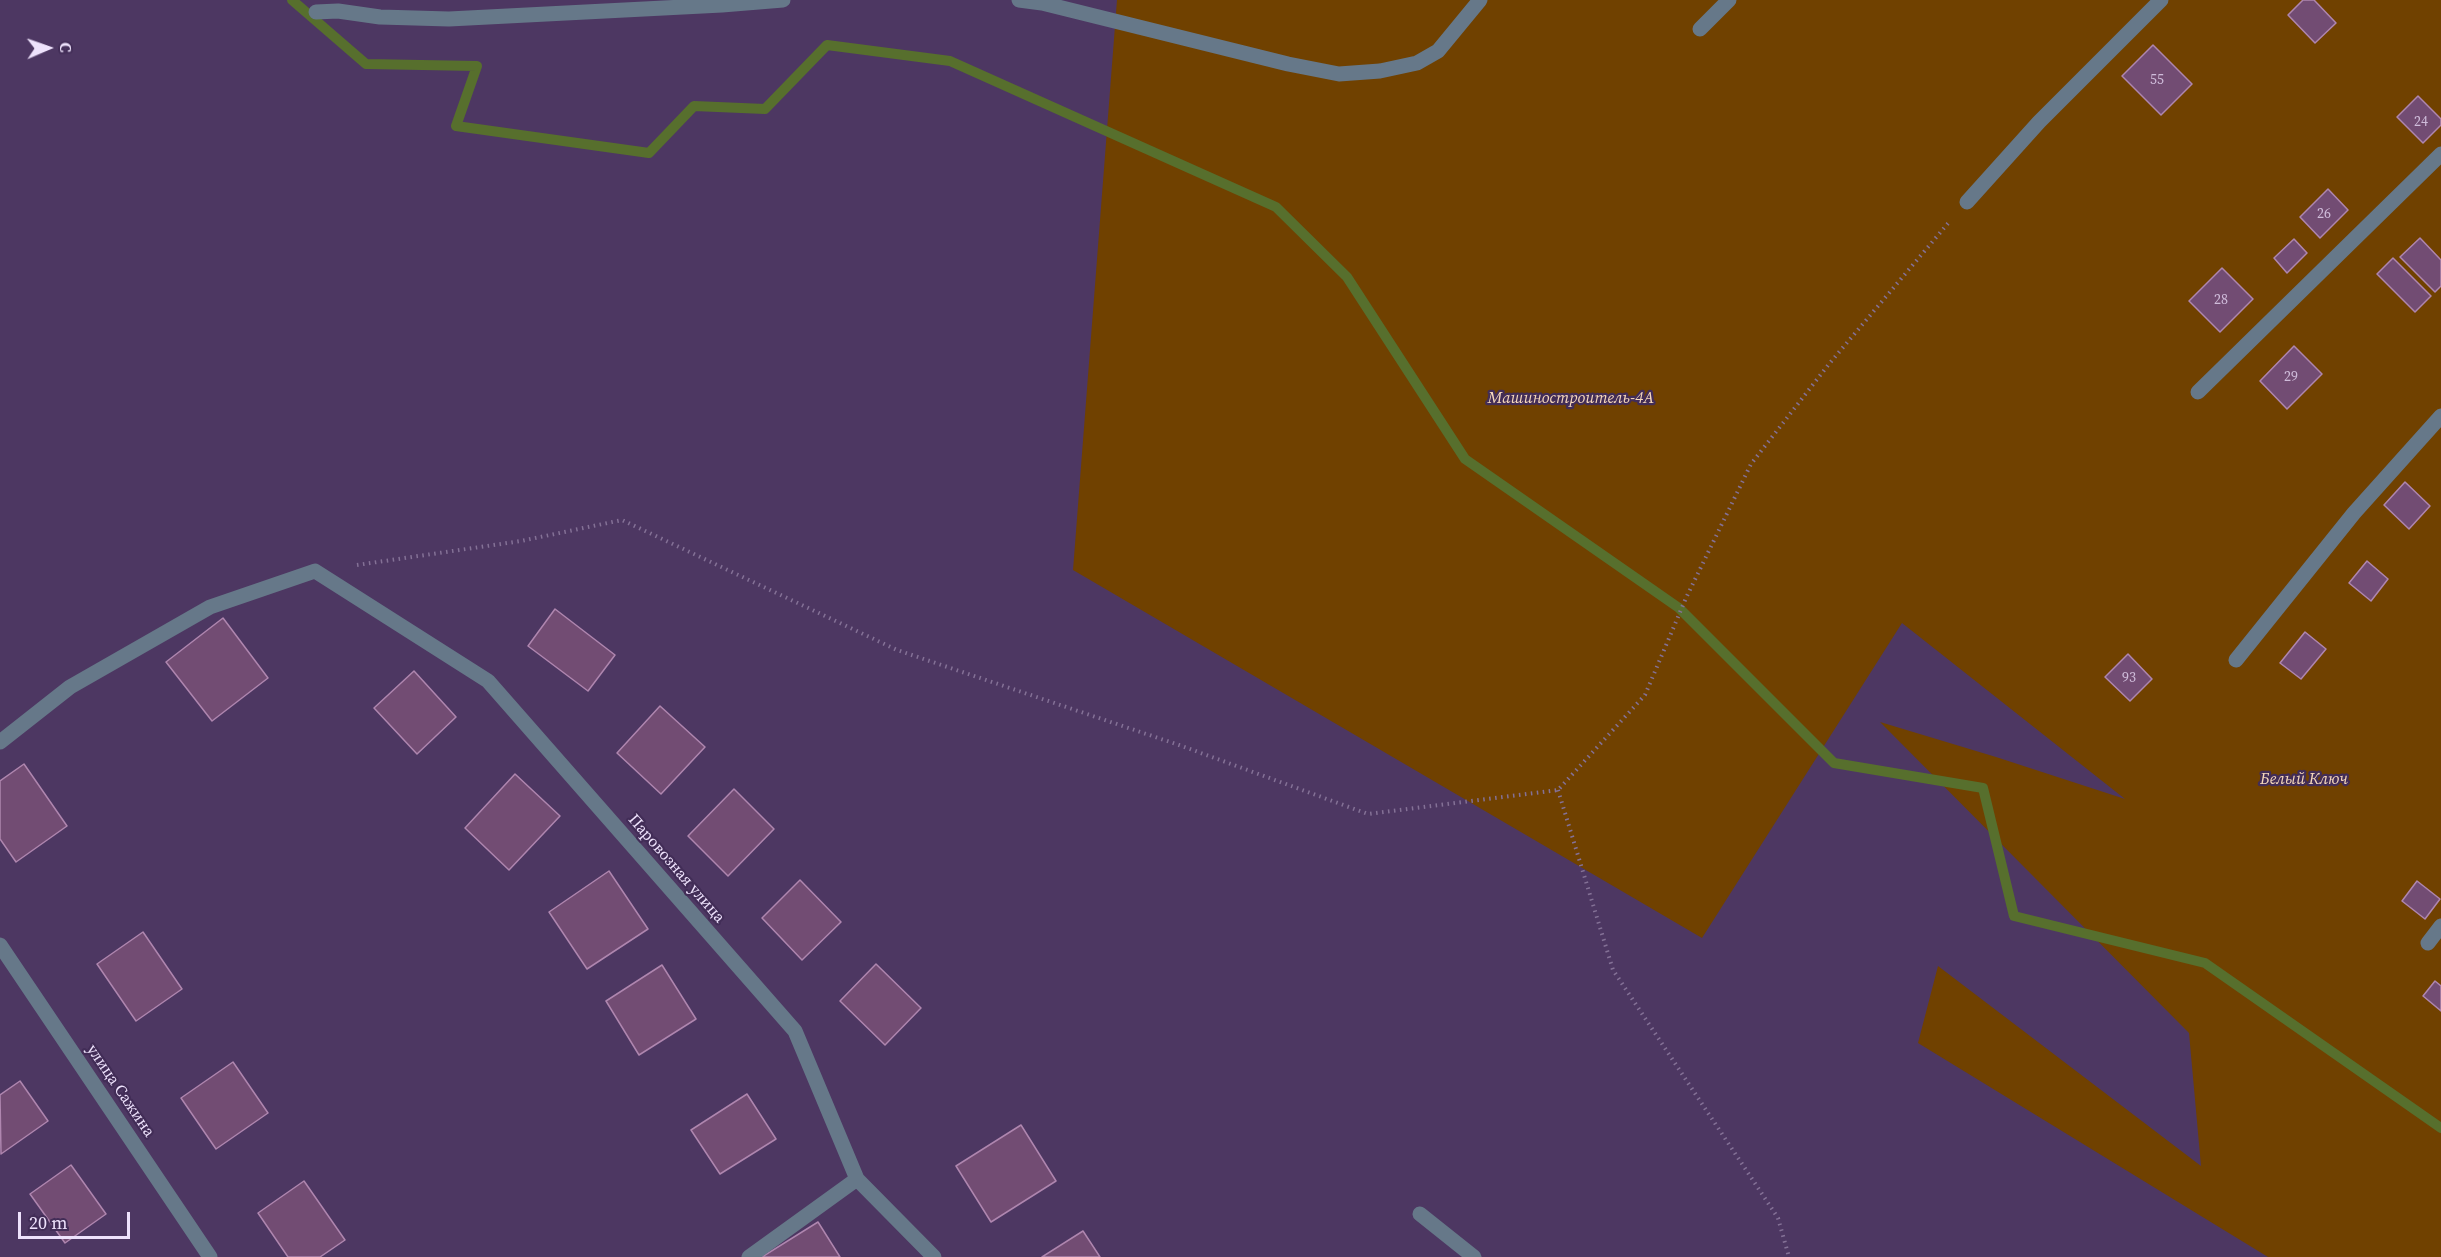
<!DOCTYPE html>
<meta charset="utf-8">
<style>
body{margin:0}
#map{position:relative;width:2441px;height:1257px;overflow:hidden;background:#4d3762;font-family:"Source Serif 4",serif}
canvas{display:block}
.north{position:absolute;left:18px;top:18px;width:60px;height:60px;-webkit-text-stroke:4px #422d57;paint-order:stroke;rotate:88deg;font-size:16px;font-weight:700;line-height:24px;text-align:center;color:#eee2fc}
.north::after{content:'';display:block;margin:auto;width:21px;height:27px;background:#eee2fc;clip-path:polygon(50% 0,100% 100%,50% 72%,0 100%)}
.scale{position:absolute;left:18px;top:1212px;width:112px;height:27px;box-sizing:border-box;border:3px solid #eee2fc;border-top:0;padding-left:8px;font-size:18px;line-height:21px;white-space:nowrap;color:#eee2fc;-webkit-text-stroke:4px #422d57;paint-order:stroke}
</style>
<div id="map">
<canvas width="2441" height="1257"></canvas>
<div class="north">С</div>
<div class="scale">20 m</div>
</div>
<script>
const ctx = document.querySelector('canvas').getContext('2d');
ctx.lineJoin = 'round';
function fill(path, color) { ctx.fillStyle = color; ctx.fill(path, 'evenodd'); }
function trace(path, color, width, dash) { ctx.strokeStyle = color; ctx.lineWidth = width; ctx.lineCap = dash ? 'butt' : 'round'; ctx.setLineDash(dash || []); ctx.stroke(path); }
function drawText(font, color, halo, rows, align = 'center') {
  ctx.font = font + ' "Source Serif 4",serif'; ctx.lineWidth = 4.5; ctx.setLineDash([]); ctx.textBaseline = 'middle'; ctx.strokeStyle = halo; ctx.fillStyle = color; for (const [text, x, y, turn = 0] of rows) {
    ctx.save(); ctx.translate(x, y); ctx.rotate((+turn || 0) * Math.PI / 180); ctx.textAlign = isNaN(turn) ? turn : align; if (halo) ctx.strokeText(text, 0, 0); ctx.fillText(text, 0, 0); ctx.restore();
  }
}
fill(new Path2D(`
 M1117,0H2441V1257H2268L1918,1043L1938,966L2201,1166L2189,1033L1880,722L1996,757L2125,799L1902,623L1702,938L1073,570Z`), '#704100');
trace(new Path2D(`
 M292,0L366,64L477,66L456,126L649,153L694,106L765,109L827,45L950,61L1276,207L1347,277L1465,459L1679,608L1834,763L1983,788L2014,916L2205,963L2441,1128`), '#576f2d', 10);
const building = new Path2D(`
 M2303,0H2314L2336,23L2315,43L2288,15Z
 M2153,45L2192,84L2161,115L2122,76Z
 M2418,96L2441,119V125L2423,143L2397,117Z
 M2328,189L2348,210L2320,238L2300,217Z
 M2420,238L2441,260V286L2435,292L2400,257Z
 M2294,239L2307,253L2287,273L2274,258Z
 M2393,258L2431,296L2415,312L2377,274Z
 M2222,268L2253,299L2220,332L2189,301Z
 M2294,346L2322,374L2287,409L2260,381Z
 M2405,482L2430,506L2409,529L2384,505Z
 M2367,561L2388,579L2371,601L2349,583Z
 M555,609L615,655L588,691L528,646Z
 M223,618L268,678L212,721L166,662Z
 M2305,632L2326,649L2301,679L2280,663Z
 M2128,654L2152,679L2130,701L2105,677Z
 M414,671L456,717L417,754L374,708Z
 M660,706L705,747L661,794L617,753Z
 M24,764L67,826L16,862L0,839V781Z
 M515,774L560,816L509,870L465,828Z
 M734,789L774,829L728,876L688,836Z
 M609,871L648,929L587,969L549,912Z
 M800,880L841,922L802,960L762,918Z
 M2417,881L2440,899L2425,919L2402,901Z
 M143,932L182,989L136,1021L97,964Z
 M876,964L921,1008L885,1045L840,1001Z
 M662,965L696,1019L639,1055L606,1001Z
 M2435,981L2441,986V1011L2423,996Z
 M233,1062L268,1113L216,1149L181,1098Z
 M20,1081L48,1121L1,1154L0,1095Z
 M747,1094L776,1139L720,1174L691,1130Z
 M1021,1125L1056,1181L991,1222L956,1166Z
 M71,1165L106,1214L65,1243L30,1194Z
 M304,1181L345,1240L320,1257H288L258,1213Z
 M818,1222L840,1257H762Z
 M1083,1231L1100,1257H1042Z`);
fill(building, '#724c73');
trace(building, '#af86af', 1.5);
trace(new Path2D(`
 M357,565L521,541L622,520L897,650L1179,745L1368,814L1558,790L1645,695L1686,598L1751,464L1829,364L1950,221
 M1558,790L1613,970L1778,1218L1789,1257`), '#847196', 4, [1.5, 4.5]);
trace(new Path2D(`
 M1019,0L1042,3L1288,64L1339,74L1380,71L1417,63L1438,51L1480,0
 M316,12L338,11L380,17L449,19L722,5L783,0
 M1700,29L1729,0
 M1967,202L2039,122L2161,0
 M2198,392L2441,154
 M2236,660L2354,513L2441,416
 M0,742L70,687L210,607L315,571L488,681L795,1031L857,1179L934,1257
 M2428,943L2441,926
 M0,945L210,1257
 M1420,1214L1474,1257
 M749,1257L857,1179`), '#667889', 15);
drawText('14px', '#cfbcda', null, [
 ["55",2157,80],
 ["24",2421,122],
 ["26",2324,214],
 ["28",2221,300],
 ["29",2291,377],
 ["93",2129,678]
]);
drawText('italic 16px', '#f6d8bb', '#422d57', [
 ["Машиностроитель-4А",1571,399],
 ["Белый Ключ",2304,780]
]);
drawText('16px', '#eee2fc', '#422d57', [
 ["Паровозная улица",676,869,49],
 ["улица Сажина",120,1091,56]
]);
</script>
